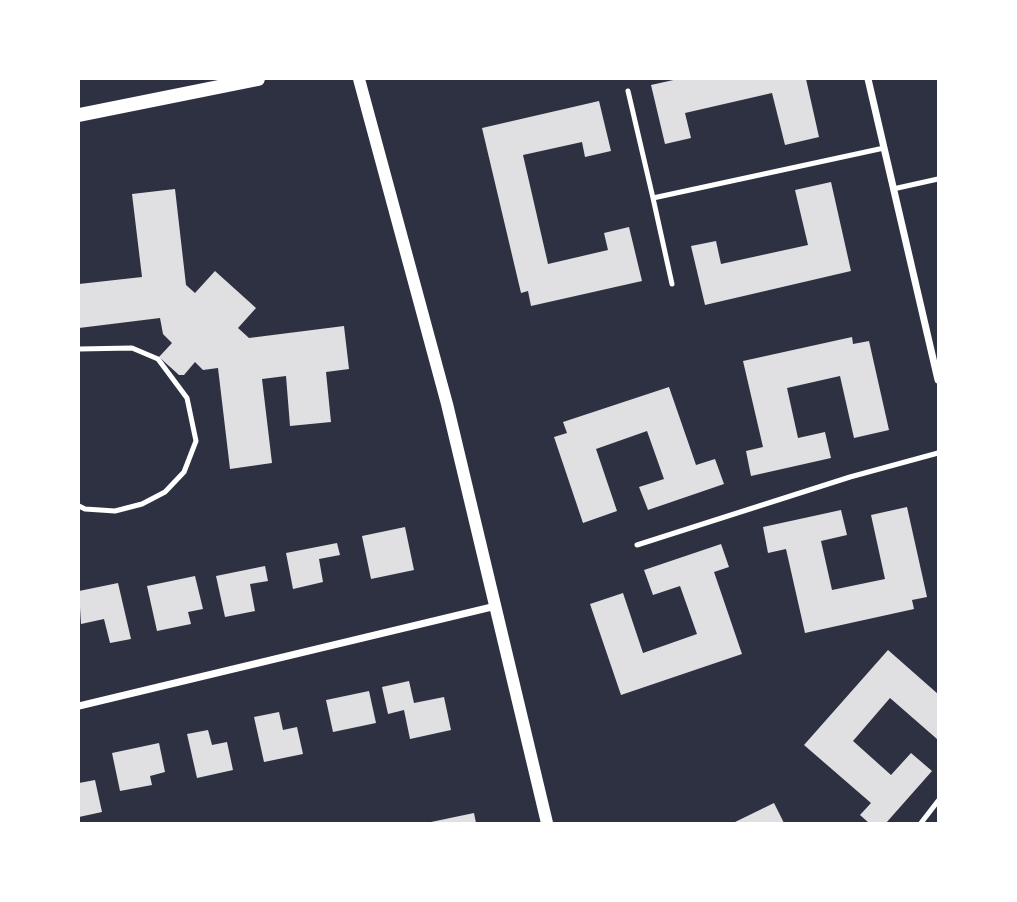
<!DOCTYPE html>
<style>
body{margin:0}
#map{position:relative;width:1017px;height:902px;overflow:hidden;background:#2d3142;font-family:"Work Sans",sans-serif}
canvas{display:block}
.frame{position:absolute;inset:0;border:80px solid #fff;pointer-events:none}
</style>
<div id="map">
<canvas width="1017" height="902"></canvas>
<div class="frame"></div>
</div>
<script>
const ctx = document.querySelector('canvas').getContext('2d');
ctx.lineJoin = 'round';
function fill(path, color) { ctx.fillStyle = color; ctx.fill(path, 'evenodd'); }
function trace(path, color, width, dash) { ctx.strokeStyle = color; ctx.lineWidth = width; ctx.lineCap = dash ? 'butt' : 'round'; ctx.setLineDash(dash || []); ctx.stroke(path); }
fill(new Path2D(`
 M678,79H806L819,137L785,145L772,93L685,113L691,138L665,144L651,85Z
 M599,101L611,151L585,157L582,142L523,155L548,264L608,250L604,233L629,227L642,281L531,306L528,291L521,293L482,128Z
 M831,182L851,271L705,305L691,246L716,241L721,264L808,245L795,190Z
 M175,189L186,285L195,293L215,271L256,308L238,328L249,338L344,326L349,369L326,372L331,422L290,426L286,376L262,379L272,463L230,469L218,368L203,370L195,362L184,375H179L159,357L172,343L163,334L160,318L79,328V284L142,277L132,194Z
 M852,337L853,344L869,341L889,430L854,438L840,376L787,388L798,438L825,432L831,458L751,476L746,451L763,447L743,361Z
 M669,387L696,465L715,459L724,484L648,510L639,487L664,479L647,431L596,449L617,511L583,523L554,437L567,433L563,422Z
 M907,507L927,597L912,600L914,609L805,633L786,549L768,553L763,527L841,510L847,535L821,541L832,590L885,579L871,515Z
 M405,527L414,570L371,579L362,536Z
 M337,543L340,555L319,559L323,582L293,589L286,553Z
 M721,544L729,567L714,572L742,654L621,695L590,604L623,593L643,653L697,634L680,586L653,595L644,570Z
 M265,566L268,581L250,584L255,611L225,617L216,576Z
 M195,576L203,609L188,612L191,624L157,631L147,586Z
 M118,583L131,639L110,643L104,619L81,624L79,591Z
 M888,650L938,694V738L937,739L890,698L853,741L891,775L911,753L932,771L886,823H869L860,815L871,803L804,745Z
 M409,681L414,703L444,697L451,730L410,739L404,710L388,714L382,687Z
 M369,691L376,723L333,732L326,700Z
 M279,712L283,730L297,727L303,754L264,762L254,717Z
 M208,730L212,745L227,742L233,770L197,778L187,734Z
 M159,743L165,772L150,776L152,785L120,791L112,753Z
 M95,780L102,812L79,817V783Z
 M774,803L784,823H733Z
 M474,813L476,823H431V822Z`), '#e0e0e3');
trace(new Path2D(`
 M628,91L653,198
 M893,189L938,179
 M672,284L653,198L884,148
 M79,349L132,348L158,359L187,398L196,441L184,472L165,492L142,504L115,511L85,509L79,506
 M637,545L850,477L938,453
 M921,823L938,801`), '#fff', 5);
trace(new Path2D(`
 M868,79L938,380
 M79,706L496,606`), '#fff', 7);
trace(new Path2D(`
 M359,79L447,404L547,823`), '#fff', 12);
trace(new Path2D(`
 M79,115L258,79`), '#fff', 14);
</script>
